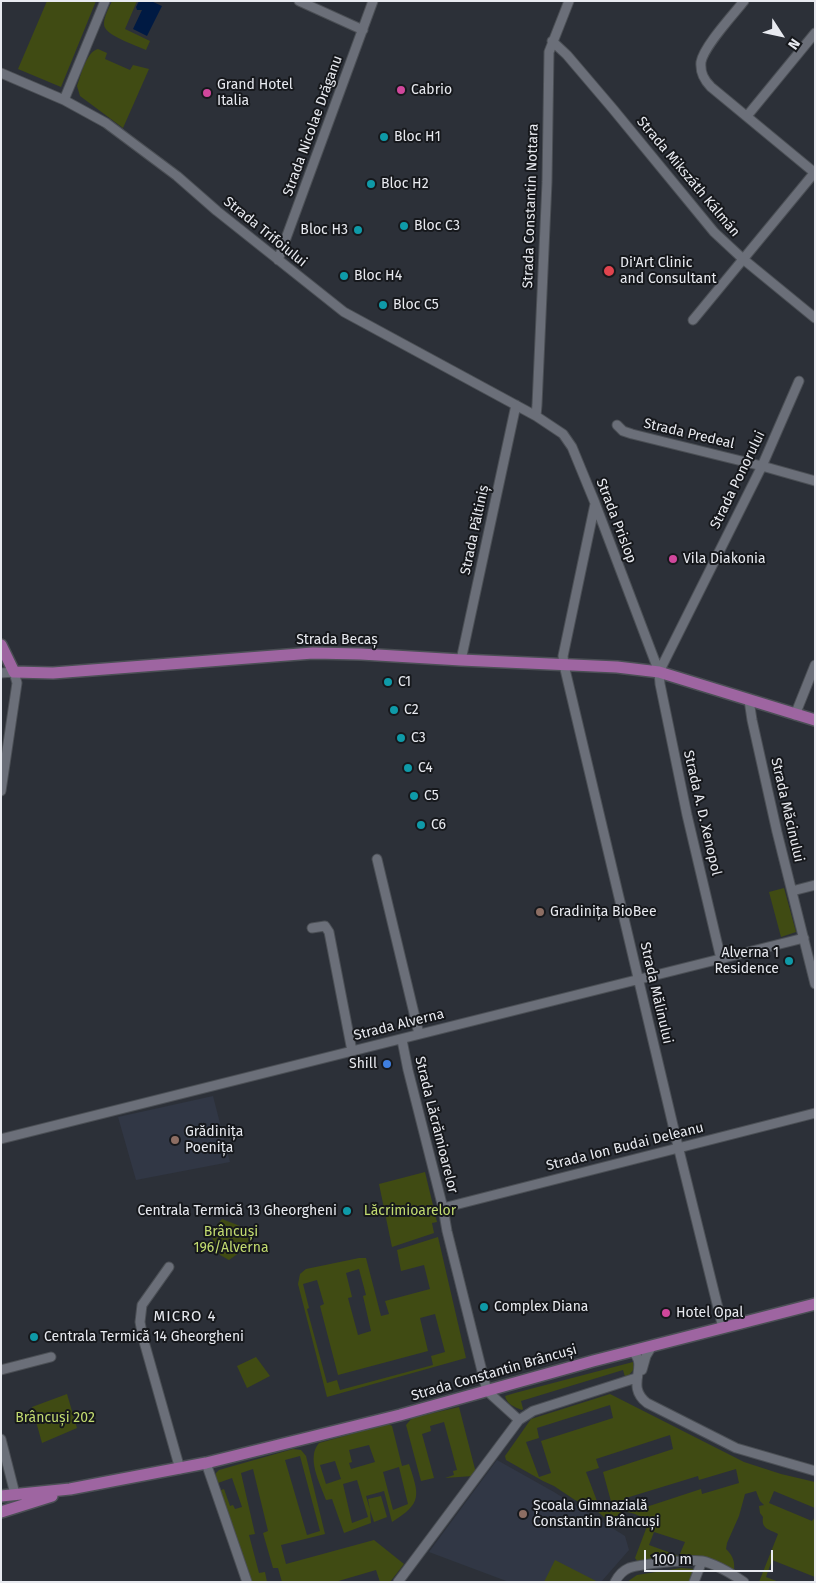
<!DOCTYPE html>
<meta charset="utf-8">
<style>
body{margin:0}
#map{position:relative;width:816px;height:1583px;overflow:hidden;background:#2c3038;font-family:"Fira Sans",sans-serif}
canvas{display:block}
.frame{position:absolute;inset:0;border:2px solid #e8eaf0;pointer-events:none}
.north{position:absolute;left:756px;top:10px;width:50px;height:50px;-webkit-text-stroke:4px #16181c;paint-order:stroke;rotate:125deg;font-size:14px;font-weight:700;line-height:20px;text-align:center;color:#e8eaf0}
.north::after{content:'';display:block;margin:auto;width:18px;height:22px;background:#e8eaf0;clip-path:polygon(50% 0,100% 100%,50% 72%,0 100%)}
.scale{position:absolute;left:644px;top:1550px;width:129px;height:22px;box-sizing:border-box;border:2px solid #e8eaf0;border-top:0;padding-left:6px;font-size:15px;line-height:18px;white-space:nowrap;color:#e8eaf0;-webkit-text-stroke:4px #16181c;paint-order:stroke}
</style>
<div id="map">
<canvas width="816" height="1583"></canvas>
<div class="frame"></div>
<div class="north">N</div>
<div class="scale">100 m</div>
</div>
<script>
const ctx = document.querySelector('canvas').getContext('2d');
ctx.lineJoin = 'round';
function fill(path, color) { ctx.fillStyle = color; ctx.fill(path, 'evenodd'); }
function trace(path, color, width, dash) { ctx.strokeStyle = color; ctx.lineWidth = width; ctx.lineCap = dash ? 'butt' : 'round'; ctx.setLineDash(dash || []); ctx.stroke(path); }
function drawText(font, color, halo, rows, align = 'center') {
  ctx.font = font + ' "Fira Sans",sans-serif'; ctx.lineWidth = 4; ctx.setLineDash([]); ctx.textBaseline = 'middle'; ctx.strokeStyle = halo; ctx.fillStyle = color; for (const [text, x, y, turn = 0] of rows) {
    ctx.save(); ctx.translate(x, y); ctx.rotate((+turn || 0) * Math.PI / 180); ctx.textAlign = isNaN(turn) ? turn : align; if (halo) ctx.strokeText(text, 0, 0); ctx.fillText(text, 0, 0); ctx.restore();
  }
}
fill(new Path2D(`
 M213,1096L230,1162L136,1180L118,1117Z
 M497,1460L554,1492L625,1536L629,1550L601,1582H509L429,1552Z`), '#313745');
fill(new Path2D(`
 M47,1H96L61,87L18,69Z
 M112,1H137L125,29L150,41L146,50C136,45 103,35 104,24C104,16 109,8 112,1Z
 M98,49L107,53L105,59L130,70L133,65L149,69L123,128L80,96L77,86C81,75 86,52 98,49Z
 M784,888L796,932L781,937L769,892Z
 M425,1172L437,1222L432,1223L434,1233L392,1247L379,1184Z
 M222,1219L240,1226L253,1243L229,1260L220,1255L210,1233Z
 M438,1237L466,1358L327,1397L298,1284L300,1274L306,1269L359,1258H366L381,1316L389,1314L385,1301L430,1289L424,1265L401,1271L397,1250ZM359,1269L366,1295L363,1296L371,1331L358,1335L348,1298L352,1297L346,1273ZM317,1280L324,1304L320,1306L338,1375L428,1351L420,1318L435,1314L445,1352L431,1356L433,1365L340,1390L337,1380L327,1383L307,1309L309,1308L303,1284Z
 M256,1357L270,1376L247,1388L237,1366Z
 M633,1362L634,1369L629,1375L625,1377L623,1370L521,1401L523,1409L522,1410C514,1407 507,1404 505,1396L515,1393Z
 M67,1394L77,1428L42,1443L32,1407Z
 M610,1394L744,1462L781,1474L815,1482V1508L774,1491L769,1503L812,1521L815,1517V1577L772,1560L766,1577L779,1582H759L778,1534C769,1529 761,1529 763,1517L760,1513L759,1506L764,1505L760,1501L756,1491L745,1494L739,1516L727,1543L726,1549C733,1556 735,1561 734,1572L702,1559L638,1562L635,1558L649,1521C643,1517 631,1511 624,1512C620,1513 616,1517 613,1519L605,1518L595,1509L575,1500L554,1486L543,1481L506,1460L505,1456L531,1419ZM610,1405L613,1418L541,1441L551,1473L539,1477L526,1442L539,1438L537,1428ZM670,1435L673,1449L603,1472L612,1505L600,1509L586,1472L599,1468L596,1459ZM736,1469L739,1483L702,1494L701,1489L631,1512L626,1498L698,1476L699,1480ZM654,1532L685,1542L679,1556L649,1545Z
 M459,1407L476,1473L473,1476L445,1478L454,1475L453,1471L457,1470L444,1422L430,1426L431,1431L422,1434L434,1478L421,1481L406,1425L412,1418Z
 M388,1424L392,1426L402,1466L409,1464C419,1495 423,1503 392,1522L384,1491L366,1496L370,1510L368,1499L381,1496L387,1517L374,1522L370,1510L371,1523L344,1533L332,1499L326,1500C320,1483 306,1458 319,1443ZM369,1445L375,1462L351,1469L349,1463L352,1462L349,1450ZM335,1461L341,1479L326,1484L320,1465ZM399,1467L408,1504L393,1510L383,1472ZM357,1480L368,1517L352,1523L343,1484Z
 M293,1449L301,1450L306,1456L325,1534L281,1545L286,1564L374,1540L404,1564L390,1582H380L376,1570L335,1582H282L278,1568H273L263,1533L268,1531L253,1469L241,1473L255,1534L249,1535L259,1573L265,1572L267,1582H251L215,1480L216,1473L219,1470ZM300,1456L320,1531L307,1535L285,1460ZM232,1478L242,1507L235,1509L233,1505L230,1506L224,1489L221,1490L218,1483Z
 M555,1560L598,1582H544Z
 M681,1568L695,1569L694,1582H627L637,1575Z`), '#404b13');
fill(new Path2D(`
 M139,1H151L162,6L147,36L133,29L142,10H137L136,7Z`), '#001a43');
const minor = new Path2D(`
 M299,1L363,30
 M744,1C733,15 704,46 701,62C700,73 704,80 711,87L815,173
 M552,41L567,55L613,109L714,232L743,259L815,318
 M1,73L64,100L106,123L177,176L217,211L344,312L536,416L563,434L572,447L595,503L659,672L660,684L687,815L721,959
 M64,100L105,1
 M747,116L815,33
 M278,260L373,1
 M693,320L815,172
 M536,416L537,405L547,182L549,52L569,1
 M617,425L623,431L632,434L762,466L815,481
 M595,504L563,656L564,665L676,1138L723,1328
 M461,660L516,405
 M659,672L762,466L799,381
 M1,673L14,672L17,683L1,791
 M749,700L752,720L777,832L815,984
 M795,715L815,665
 M377,859L419,1034
 M792,891L815,885
 M312,928L325,926L329,932L352,1051
 M402,1040L408,1070L443,1208L447,1231L487,1391L519,1420
 M1,1139L804,938
 M443,1208L815,1113
 M169,1267L142,1305L140,1322L143,1338L180,1469
 M632,1351C650,1366 624,1385 647,1403L736,1448L815,1471
 M1,1370L51,1357
 M642,1370L646,1356L652,1346
 M1,1439L15,1494
 M206,1463L247,1582
 M398,1582L519,1420L533,1411L636,1378
 M615,1582C618,1576 622,1571 629,1568C640,1564 691,1559 702,1561C716,1564 732,1574 744,1582
 M694,1582L702,1561`);
const major = new Path2D(`
 M1,645L14,672L53,673L313,653L361,654L461,660L617,667L659,672L815,720
 M1,1496L70,1489L206,1463L400,1415L593,1361L815,1304
 M1,1512L52,1496`);
trace(minor, '#4b4f55', 11);
trace(major, '#4b4f55', 14);
trace(minor, '#6b6f79', 9);
trace(major, '#9e65a1', 11);
for (const [x, y, r, color] of [
 [401,90,5,"#d1479c"],
 [207,93,5,"#d1479c"],
 [384,137,5,"#0f9aa8"],
 [371,184,5,"#0f9aa8"],
 [404,226,5,"#0f9aa8"],
 [358,230,5,"#0f9aa8"],
 [609,271,6,"#e0444e"],
 [344,276,5,"#0f9aa8"],
 [383,305,5,"#0f9aa8"],
 [673,559,5,"#d1479c"],
 [388,682,5,"#0f9aa8"],
 [394,710,5,"#0f9aa8"],
 [401,738,5,"#0f9aa8"],
 [408,768,5,"#0f9aa8"],
 [414,796,5,"#0f9aa8"],
 [421,825,5,"#0f9aa8"],
 [540,912,5,"#8d6e63"],
 [789,961,5,"#0f9aa8"],
 [387,1064,5,"#3f7fe0"],
 [175,1140,5,"#8d6e63"],
 [347,1211,5,"#0f9aa8"],
 [484,1307,5,"#0f9aa8"],
 [666,1313,5,"#d1479c"],
 [34,1337,5,"#0f9aa8"],
 [523,1514,5,"#8d6e63"]
]) { const dot = new Path2D(); dot.arc(x, y, r, 0, 2 * Math.PI); ctx.fillStyle = color; ctx.fill(dot); trace(dot, '#16181c', 2); }
drawText('14px', '#e8eaf0', '#16181c', [
 ["Grand Hotel",217,85],
 ["Italia",217,101],
 ["Cabrio",411,90],
 ["Bloc H1",394,137],
 ["Bloc H2",381,184],
 ["Bloc C3",414,226],
 ["Bloc H3",348,230,"right"],
 ["Di'Art Clinic",620,263],
 ["and Consultant",620,279],
 ["Bloc H4",354,276],
 ["Bloc C5",393,305],
 ["Vila Diakonia",683,559],
 ["C1",398,682],
 ["C2",404,710],
 ["C3",411,738],
 ["C4",418,768],
 ["C5",424,796],
 ["C6",431,825],
 ["Gradinița BioBee",550,912],
 ["Alverna 1",779,953,"right"],
 ["Residence",779,969,"right"],
 ["Shill",377,1064,"right"],
 ["Grădinița",185,1132],
 ["Poenița",185,1148],
 ["Centrala Termică 13 Gheorgheni",337,1211,"right"],
 ["Complex Diana",494,1307],
 ["Hotel Opal",676,1313],
 ["Centrala Termică 14 Gheorgheni",44,1337],
 ["Școala Gimnazială",533,1506],
 ["Constantin Brâncuși",533,1522]
], 'left');
drawText('14px', '#e8eaf0', '#16181c', [
 ["Strada Nicolae Drăganu",313,126,-70],
 ["Strada Mikszáth Kálmán",688,177,50],
 ["Strada Constantin Nottara",531,206,-88],
 ["Strada Trifoiului",265,232,39],
 ["Strada Predeal",689,434,13],
 ["Strada Ponorului",738,480,-64],
 ["Strada Prislop",616,521,69],
 ["Strada Păltiniș",475,530,-78],
 ["Strada Becaș",337,640],
 ["Strada Măcinului",787,810,77],
 ["Strada A. D. Xenopol",702,813,77],
 ["Strada Mălinului",656,993,77],
 ["Strada Alverna",399,1025,-14],
 ["Strada Lăcrămioarelor",436,1125,76],
 ["Strada Ion Budai Deleanu",625,1147,-14],
 ["Strada Constantin Brâncuși",494,1373,-16]
]);
drawText('14px', '#c3dc70', '#16181c', [
 ["Lăcrimioarelor",410,1211],
 ["Brâncuși",231,1232],
 ["196/Alverna",231,1248],
 ["Brâncuși 202",55,1418]
]);
ctx.letterSpacing = '1px';
drawText('15px', '#e8eaf0', '#16181c', [
 ["MICRO 4",185,1317]
]);
ctx.letterSpacing = '0px';
</script>
